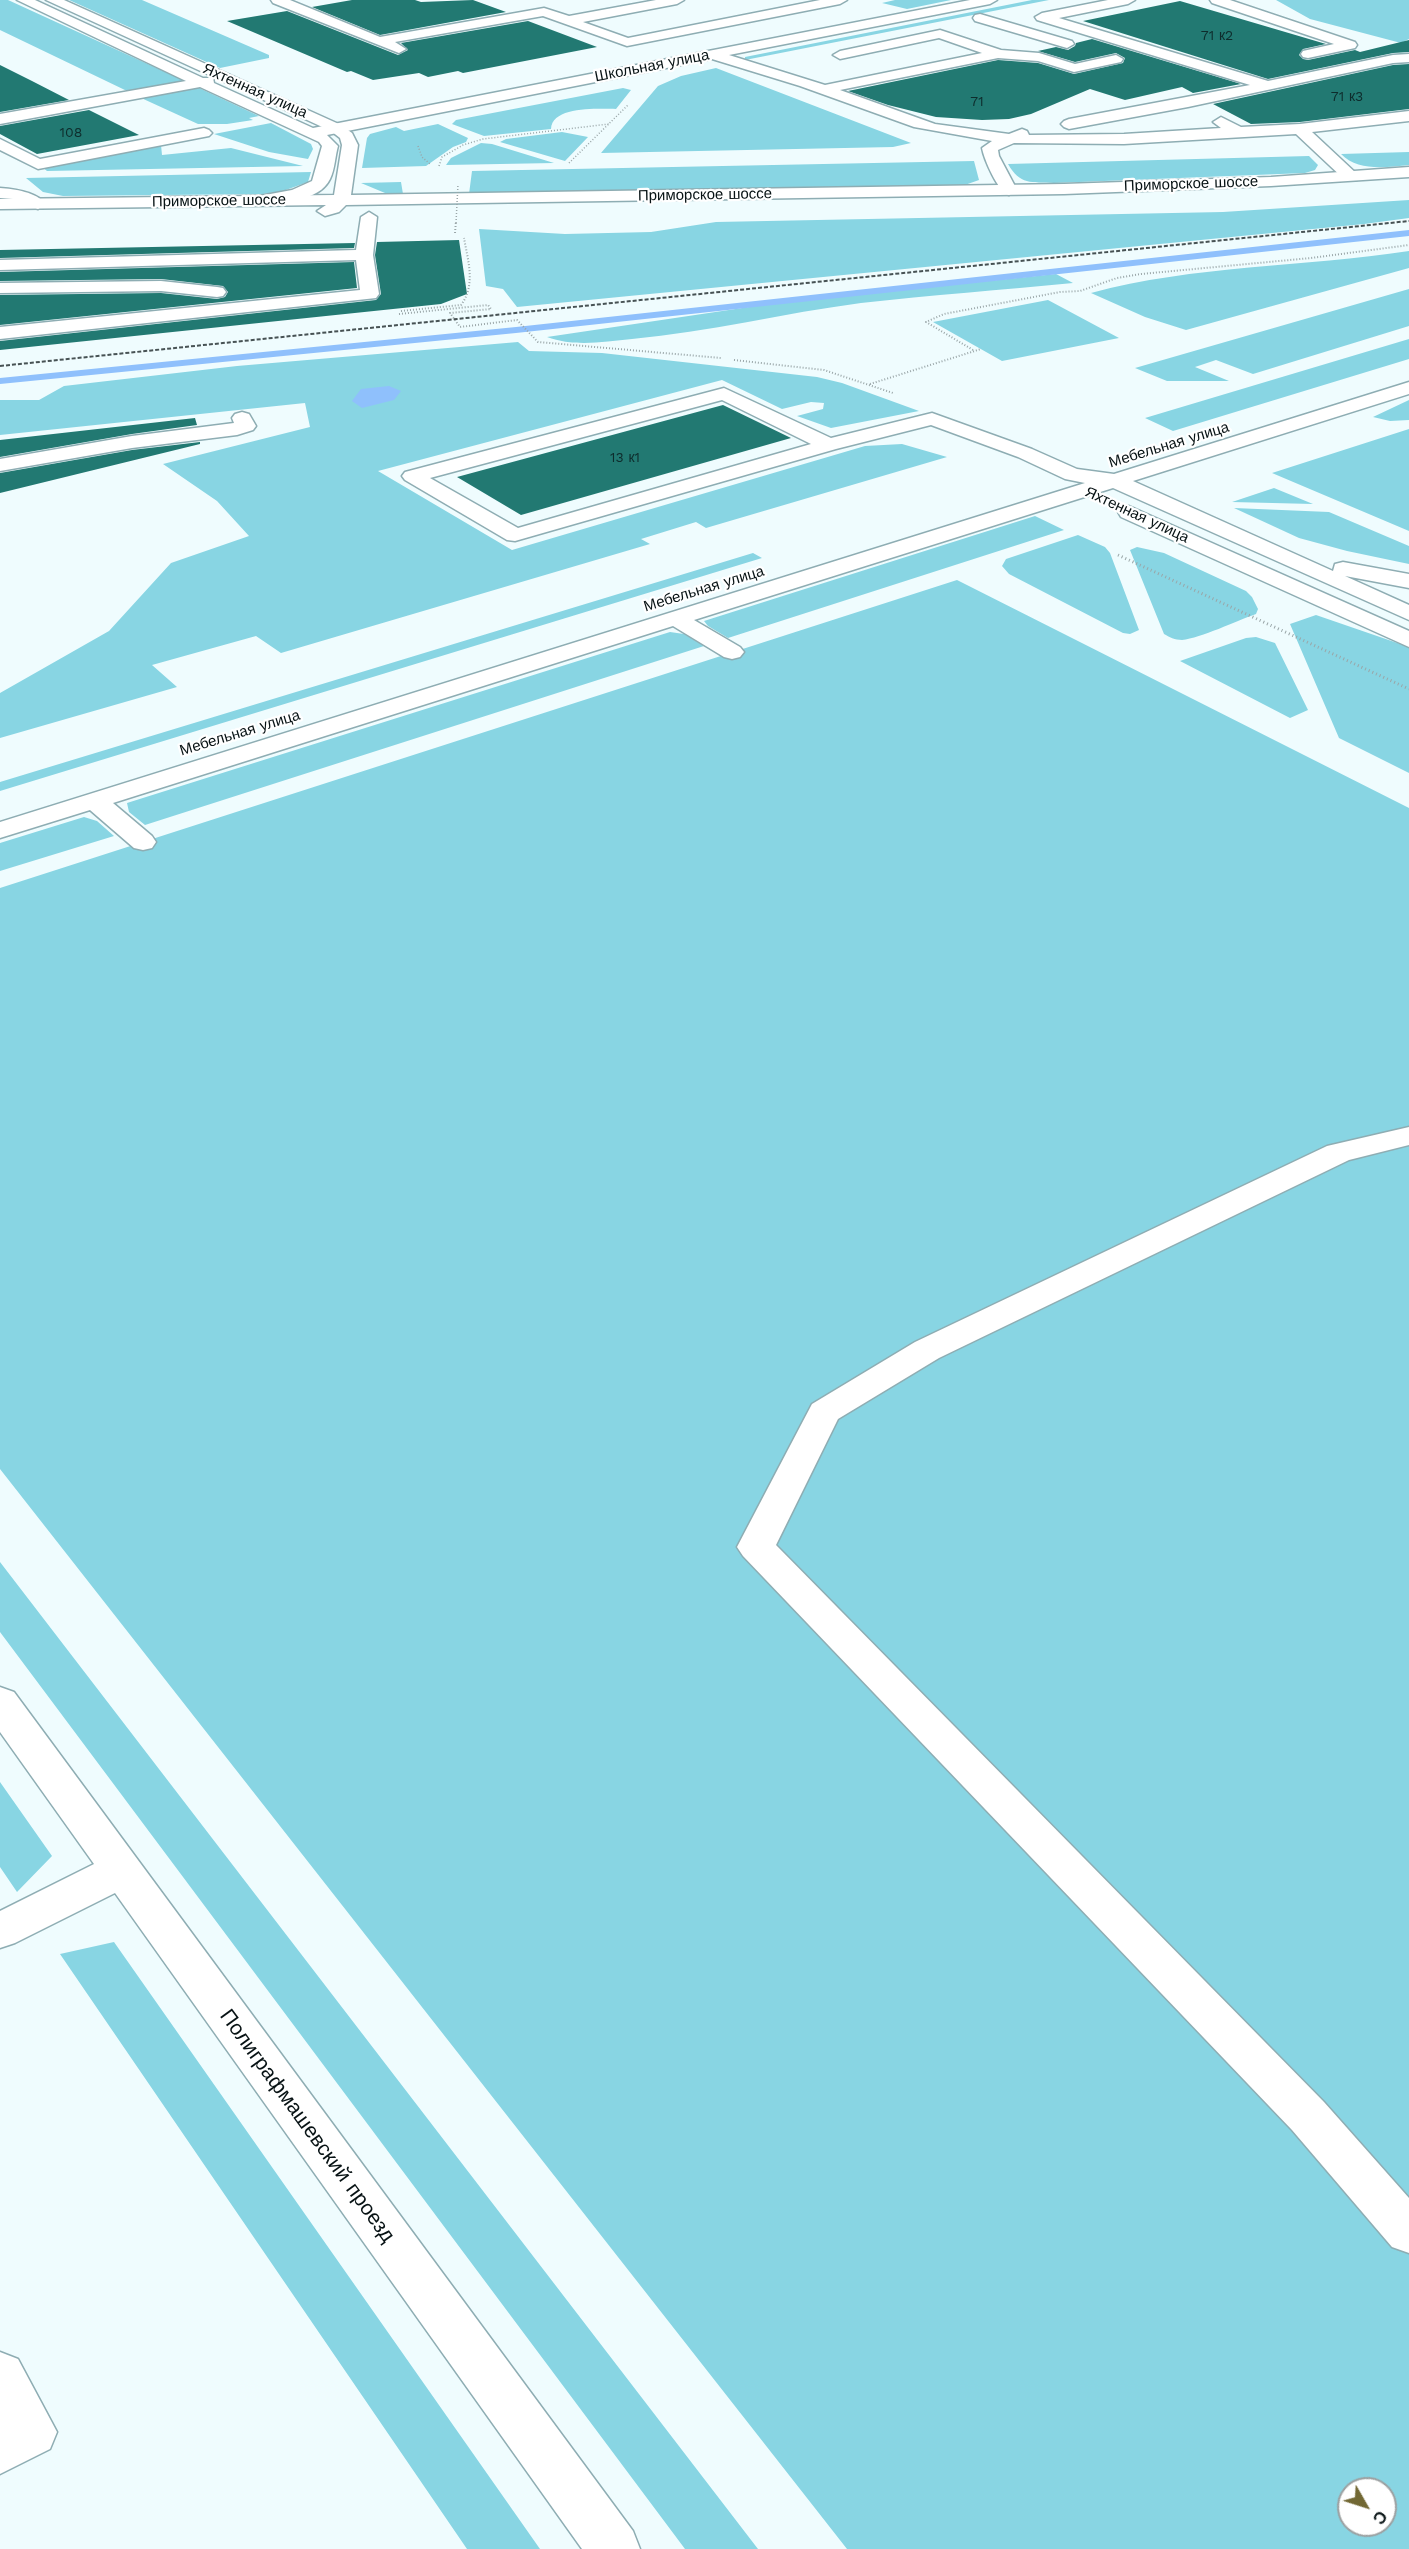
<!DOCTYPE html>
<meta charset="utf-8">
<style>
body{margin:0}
#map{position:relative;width:1409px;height:2549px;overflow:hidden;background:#effcfe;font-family:"Work Sans",sans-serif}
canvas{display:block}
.north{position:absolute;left:1337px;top:2477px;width:60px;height:60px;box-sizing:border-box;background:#fff;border:2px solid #9ca0a1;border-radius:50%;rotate:129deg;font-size:16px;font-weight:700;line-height:24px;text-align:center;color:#071214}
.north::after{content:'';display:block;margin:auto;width:21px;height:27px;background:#726834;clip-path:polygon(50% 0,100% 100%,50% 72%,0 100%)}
</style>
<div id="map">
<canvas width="1409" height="2549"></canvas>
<div class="north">С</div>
</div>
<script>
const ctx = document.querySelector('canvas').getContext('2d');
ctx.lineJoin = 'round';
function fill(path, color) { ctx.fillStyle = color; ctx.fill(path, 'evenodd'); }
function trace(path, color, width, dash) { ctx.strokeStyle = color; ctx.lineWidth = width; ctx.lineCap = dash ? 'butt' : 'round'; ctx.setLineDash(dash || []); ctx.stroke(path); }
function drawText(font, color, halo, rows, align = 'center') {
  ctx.font = font + ' "Work Sans",sans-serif'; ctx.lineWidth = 4.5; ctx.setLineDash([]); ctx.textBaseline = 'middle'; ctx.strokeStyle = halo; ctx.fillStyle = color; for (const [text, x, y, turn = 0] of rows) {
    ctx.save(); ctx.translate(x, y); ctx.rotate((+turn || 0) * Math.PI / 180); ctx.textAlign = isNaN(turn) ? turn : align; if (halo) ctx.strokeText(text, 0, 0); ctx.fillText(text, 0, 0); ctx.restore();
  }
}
fill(new Path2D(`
 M0,0H8L185,81L127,91L0,30Z
 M69,0H142L269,55V58L220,68Z
 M895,0H951L907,9L882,3Z
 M1032,0H1049L745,60V57Z
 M1276,0H1409V39L1401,43L1310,19Z
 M716,68L911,143L893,147L601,153L658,86L681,76Z
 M197,87L259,116L249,118L253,120L227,124H198L139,97Z
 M623,88L631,90L616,109C598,109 552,106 551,129L484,136L452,124L456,120Z
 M271,123L311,144L313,149L308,159L269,152L214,134Z
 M438,124L468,138L466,142L453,147L426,166L362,168L367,138L370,134L396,127L404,131Z
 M562,132L588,137L565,161L500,142L506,139Z
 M481,143L492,144L554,163L446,165L451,158Z
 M161,145L162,155L231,148L303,166L47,171L42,167Z
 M1409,152V165C1387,167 1358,172 1341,154Z
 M1309,156L1318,165L1315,170L1305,173L1054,183C1031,182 1020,185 1008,164Z
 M974,161L979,180L962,186L469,194L472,171Z
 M311,172L308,182L283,191L263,194L63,196L43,192L26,178Z
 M401,182L403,194L385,193L361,183Z
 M1409,200V218L1364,224L517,307L503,289L486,286L479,229L565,234L651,232L716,222L1223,212Z
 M1409,251V268L1186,330L1145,317L1091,293C1194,265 1304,267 1409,251Z
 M1056,274L1073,283C1002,290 931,295 861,303C784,313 709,332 632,339C603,342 574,347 547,337L776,303Z
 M1409,289V326L1253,374L1216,360L1195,367L1229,381H1167L1135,368Z
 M1048,300L1119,338L1002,361L933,322Z
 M1409,339V359L1173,431L1145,418Z
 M518,342L529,351L602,353L817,377L842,383L919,411L831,428L797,416L823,409L824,403L811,402L782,409L722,380L378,471L512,550L865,446L902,444L947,457L706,528L696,522L641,539L650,544L281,653L256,636L152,665L177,687L0,738V693L109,631L171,563L249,536L217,501L163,464L310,427L305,403L0,435V400H39L64,386L237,366Z
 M1409,400V420L1390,421L1373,417Z
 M1409,429V531L1272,473Z
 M1274,488L1313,504L1232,502Z
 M1234,508L1329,512L1409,546V564L1347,551L1299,538Z
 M1035,516L1064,530L728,638L708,626L704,621Z
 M1078,535L1105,547L1110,553L1139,630L1130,634L1123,633L1009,574L1002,566L1006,559Z
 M1137,547L1164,553L1246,591L1252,597L1258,609L1256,614C1236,621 1201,638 1182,640C1175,640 1169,637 1164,634L1130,550Z
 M753,553L762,558L0,791V782Z
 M957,580L1409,808V2549H847L0,1469V888ZM1349,2489H1385V2525H1349Z
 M1316,615L1409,647V773L1339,738L1290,624Z
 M670,632L684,634L704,646L145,825L129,812L127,803Z
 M1256,637L1275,643L1308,710L1290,718L1180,661L1246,638Z
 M84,817L97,821L114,836L0,871V843Z
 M0,1562L758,2549H685L0,1632Z
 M0,1782L52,1856L17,1892L0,1867Z
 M114,1942L540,2549H467L60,1954Z`), '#88d5e3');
fill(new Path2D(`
 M389,386L401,391L394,400L362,408L352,401L361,389Z`), '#8fc0fc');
fill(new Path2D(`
 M1409,230V236L516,333L0,384V378L516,327Z`), '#8fc0fc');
fill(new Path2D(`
 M352,0H415L421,2L473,0L506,12L380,35L312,7Z
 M1180,1L1326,44L1303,49L1299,55L1303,59L1308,60L1355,50L1360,52L1409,40V52L1393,53L1268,79L1083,21Z
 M287,11L398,55L408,50L401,43L528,21L597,47L463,73L458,71L428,77L419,73L373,80L351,71L347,72L227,21Z
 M1092,39L1241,84L1193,93L1182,87L1125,100L1090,89L1031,114L1009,119L982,120L936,117L888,105L848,91L998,60L1038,63L1074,74L1123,63L1125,58L1116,53L1075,62L1038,51L1056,47L1068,50L1075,46L1076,43Z
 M1409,64V109L1300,122L1251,124L1213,104L1393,65Z
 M0,65L32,81L69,100L0,112Z
 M89,110L139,135L37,154L0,134V126Z
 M459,240L467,294L441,304L0,350V341L376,300L381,294L375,255L377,242Z
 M355,243L354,248L0,258V250Z
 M354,262L357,288L0,325V295L161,293L217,299L225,297L228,292L223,286L161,279L0,281V272Z
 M723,405L791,438L521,515L457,477Z
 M195,418L197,425L132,434L0,457V440Z
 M200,442V444L0,493V473L132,450Z`), '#227972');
const minor = new Path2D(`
 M17,0H35L203,78H213L214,83L313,128L970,0H997L990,4L729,55L825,85L982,53L939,38L840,59L833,55L840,51L940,30L1001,50L1039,53L1075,64L1116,55L1123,59L1121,62L1074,72L1038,61L998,58L840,90L935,124L1009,134L1022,129L1027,131L1029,135L1124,134L1221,128L1213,122L1221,117L1241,127L1300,124L1409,111V121L1312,132L1357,174L1359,177L1357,180H1345L1296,134L1124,144L1014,143L998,150L999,156L1017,190L1009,195C998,192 984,159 982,148L992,141L914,127L800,86L712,59L327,135L338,146C335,156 335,169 330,179C319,202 282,202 260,205L252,200L254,197L292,190L312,181L322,146L319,142L200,87L0,124V114L186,81Z
 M271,0H290L380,37L544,8L569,16L656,0H684L677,4L583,22L628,38L820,0H847L840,4L627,46L543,16L395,42L406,49L399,53L273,3Z
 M1108,0H1135L1128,4L1059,18L1268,81L1393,55L1409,54V62L1393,63L1188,107L1069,129L1064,127L1061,124L1064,121L1069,119L1250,85L1037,20L1035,17L1042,13Z
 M1210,0H1230L1355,42L1357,45L1355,48L1308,58L1303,57L1301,54L1303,51L1334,44L1212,3Z
 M980,14L1072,41L1074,44L1067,48L975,21L973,18L975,15Z
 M204,128L209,130L212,133L209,136L38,169L0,150V139L40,159Z
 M0,188C15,189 36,192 46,204L38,209L13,199L0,198Z
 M369,212L377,217L373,255L379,294L376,298L0,339V327L360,290L356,260L0,270V260L356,250L361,217Z
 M161,281L217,287L223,288L226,292L223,296L217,297L161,291L0,293V283Z
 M1409,382V394L1133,481L1333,571L1335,564L1343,562L1409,574V588L1345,576L1409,605V620L1113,488L694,620L740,647L744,652L740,657L732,659L724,657L673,626L113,803L152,836L156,842L152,848L143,850L134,848L90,810L0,838V822L1085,483L1065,479L1018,457L931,425L836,449L515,541L507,540L405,480L402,476L405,472L724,388L831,438L932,413L1032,449L1077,469L1114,474ZM722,400L811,444L518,528L430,478Z
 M242,412L249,414L256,426L253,430L237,435L132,448L0,471V459L132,436L234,423L232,418L235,414Z
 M1129,506L1409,631V647L1121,517L1118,512L1121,507Z
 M1409,1127V1145L1349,1160L939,1358L838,1419L776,1545L1324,2102L1409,2198V2253L1392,2247L1292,2130L743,1556L737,1547L812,1404L915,1342L1327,1146Z
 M0,1687L14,1692L633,2531L640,2549H582L115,1893L15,1943L0,1948V1911L94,1864L0,1732Z
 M0,2352L18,2359L57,2432L50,2449L0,2474Z`);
const major = new Path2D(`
 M46,0H64L341,125L352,133L358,145L351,195L1064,184L1271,177L1409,167V177L1271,186L1064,194L346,205L339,212L325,216L317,211L326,205L0,209V199L334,195L342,145L340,138L331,131Z`);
trace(minor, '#8eadb3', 3);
trace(major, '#8eadb3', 3);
trace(new Path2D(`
 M418,146L422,157L430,164
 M569,163L628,105
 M439,166L442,157L463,145L483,139L609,124`), '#9aa6a8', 1.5, [1, 2]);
trace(new Path2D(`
 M401,311L461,305C476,285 468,261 464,238
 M399,314L488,305L491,309L450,313L460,327L517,320L538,342L721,358
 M973,350L926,322L944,314L1060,292L1080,291L1117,278L1141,274L1311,258L1409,245
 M734,360L824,370L893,393
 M870,384L981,349`), '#9aa6a8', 2, [1, 2]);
trace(new Path2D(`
 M1118,555L1409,689`), '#9aa6a8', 3, [1, 3]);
fill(minor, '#fff');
fill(major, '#fff');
trace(new Path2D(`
 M0,366L1409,221`), '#475254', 2, [4, 2]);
trace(new Path2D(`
 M456,223L458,184`), '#9aa6a8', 1.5, [1, 2]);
trace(new Path2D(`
 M455,233L456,221`), '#9aa6a8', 2, [1, 2]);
drawText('14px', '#0e2c2c', null, [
 ["71 к2",1217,36],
 ["71 к3",1347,97],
 ["71",977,102],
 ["108",71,133],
 ["13 к1",625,458]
]);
drawText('15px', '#071214', '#fff', [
 ["Школьная улица",652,66,-11],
 ["Яхтенная улица",255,91,24],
 ["Приморское шоссе",1191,184,-2],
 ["Приморское шоссе",705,195,-1],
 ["Приморское шоссе",219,201,-1],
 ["Мебельная улица",1169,445,-17],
 ["Яхтенная улица",1137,515,25],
 ["Мебельная улица",704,589,-17],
 ["Мебельная улица",240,733,-17]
]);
drawText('21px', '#071214', '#fff', [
 ["Полиграфмашевский проезд",307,2126,54]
]);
</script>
